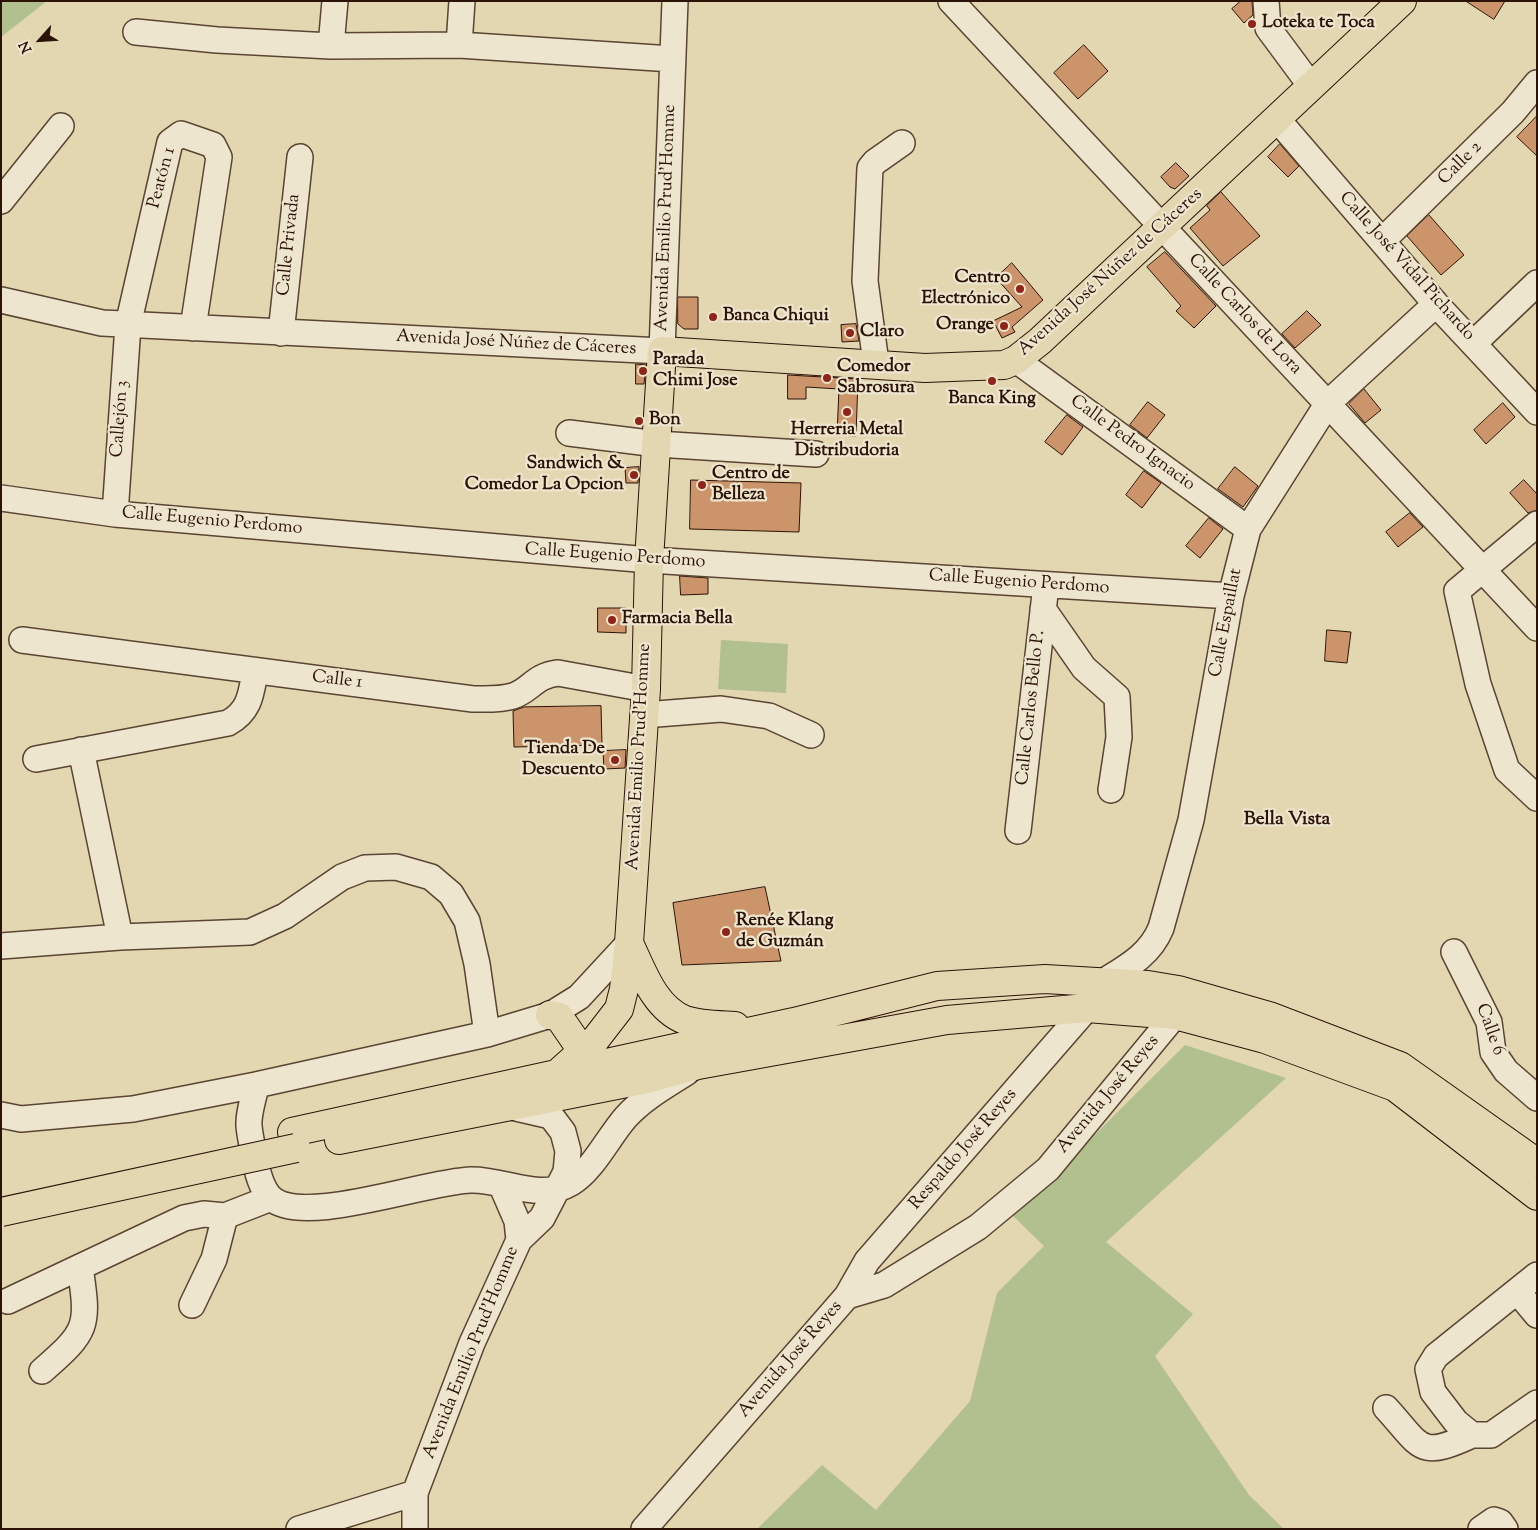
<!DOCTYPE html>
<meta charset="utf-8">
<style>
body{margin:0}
#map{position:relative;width:1538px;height:1530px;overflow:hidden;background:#e3d7b2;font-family:"Sorts Mill Goudy",serif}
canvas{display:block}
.frame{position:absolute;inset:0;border:2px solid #2c1308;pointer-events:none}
.north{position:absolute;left:15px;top:15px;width:50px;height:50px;-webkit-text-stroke:4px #ede5cd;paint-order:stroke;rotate:244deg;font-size:14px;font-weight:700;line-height:20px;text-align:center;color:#2c1308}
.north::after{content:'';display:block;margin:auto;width:18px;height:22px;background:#2c1308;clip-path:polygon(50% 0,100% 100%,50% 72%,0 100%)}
</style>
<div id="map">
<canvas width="1538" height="1530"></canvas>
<div class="frame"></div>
<div class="north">N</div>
</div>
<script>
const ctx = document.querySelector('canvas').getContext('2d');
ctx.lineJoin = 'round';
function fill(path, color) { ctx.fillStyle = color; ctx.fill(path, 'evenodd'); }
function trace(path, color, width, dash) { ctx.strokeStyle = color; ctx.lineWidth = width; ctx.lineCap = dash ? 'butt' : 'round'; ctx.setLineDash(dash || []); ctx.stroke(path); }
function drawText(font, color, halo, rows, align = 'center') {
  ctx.font = font + ' "Sorts Mill Goudy",serif'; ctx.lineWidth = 4.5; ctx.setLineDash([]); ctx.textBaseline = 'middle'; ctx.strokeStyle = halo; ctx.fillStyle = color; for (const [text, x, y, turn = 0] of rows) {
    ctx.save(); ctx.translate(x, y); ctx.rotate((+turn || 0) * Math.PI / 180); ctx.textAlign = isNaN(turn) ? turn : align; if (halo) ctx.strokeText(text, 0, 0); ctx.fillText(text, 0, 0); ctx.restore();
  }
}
fill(new Path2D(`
 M1,1H47L1,37Z
 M721,640L788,644L786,693L718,689Z
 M1185,1045L1286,1078L1106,1242L1193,1314L1155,1356L1249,1495L1284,1529H757L822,1465L876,1510L970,1401L997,1293L1044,1246L1013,1216Z`), '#b2bf8e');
const building = new Path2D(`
 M1241,1H1252L1253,15L1244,23L1232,9Z
 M1466,1H1505L1494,19Z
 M1084,45L1108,71L1078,99L1054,73Z
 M1537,116V156L1517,137Z
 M1280,144L1299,166L1288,177L1268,157Z
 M1176,163L1189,176L1175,189L1170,187L1161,177Z
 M1221,192L1260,236L1223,266L1190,228L1210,210L1207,206Z
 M1429,215L1464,255L1441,275L1407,236Z
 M1165,252L1216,306L1194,328L1176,311L1181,306L1147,267Z
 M1012,263L1043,300L1012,327L1015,332L1002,338L993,321L1022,307L996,278Z
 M678,297H698V329H684L678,324Z
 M1307,311L1321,325L1295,348L1282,334Z
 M856,324L859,341L842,342L841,325Z
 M636,364L646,365L644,384H636Z
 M788,375L858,379L856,436L837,435L839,389L806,387V399H788Z
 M1364,389L1381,410L1365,423L1349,404Z
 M1148,402L1165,415L1147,438L1130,425Z
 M1503,403L1515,417L1486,444L1474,430Z
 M1067,415L1083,427L1062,455L1045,442Z
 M639,467L638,483H626L625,468Z
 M1235,467L1258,486L1243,507L1218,489Z
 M1144,471L1161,483L1142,508L1126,495Z
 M691,480L801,483L799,532L690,529Z
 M1524,480L1537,494V510L1528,513L1510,493Z
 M1410,513L1423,527L1398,547L1386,532Z
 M1209,518L1223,529L1200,558L1186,546Z
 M680,576L708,578V594L681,595Z
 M598,608H626V633L598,632Z
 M1327,630L1351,632L1347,663L1325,661Z
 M601,706L602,745L514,747L513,711L524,707Z
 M626,750L625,768L604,769L603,751Z
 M765,887L781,961L682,965L673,903Z`);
fill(building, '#cc946a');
trace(building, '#2c1308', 1);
const minor = new Path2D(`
 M951,1L1537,628
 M1266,1L1268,28L1311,86
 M136,32L217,40L331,46L459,45L672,59
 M459,45L462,1
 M331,46L335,1
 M1277,119L1436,304L1537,412
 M1,201L61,126
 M1382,241L1513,112L1537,83
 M1,300L102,323L662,351L675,1
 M281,333L300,157
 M1474,343L1537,283
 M1016,360L1248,529
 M876,363L865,281L870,168L875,162L902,143
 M569,433L657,444L816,454
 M1,498L115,514L649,560L1231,596
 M115,514L128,325L170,142L181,134L213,145L219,157L193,328
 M1537,524L1457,591L1478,684L1507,770L1537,798
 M1043,609L1084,668L1117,697L1119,737L1111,790
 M22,640L473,699C486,699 500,700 513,696C531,690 534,676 558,673L646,689
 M644,715L721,709L769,716L811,735
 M81,750L120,937
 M36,759L228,723C250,711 251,694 255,672
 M1018,831L1046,585
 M1,946L120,937L250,932L285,916L342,877L365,868L396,867L431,877L451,894L467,921L477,964L487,1034
 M1454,952L1489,1022L1493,1052L1506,1071L1537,1098
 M1103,982C1127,967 1150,955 1161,928L1191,820L1231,596L1248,529L1328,403L1436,304
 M256,1085C254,1098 248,1113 249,1126C250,1137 253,1149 255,1160C257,1171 262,1190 271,1198C303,1227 426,1181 471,1180C504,1179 539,1202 571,1183C593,1170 609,1136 626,1117C643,1098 667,1085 687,1072
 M1,1115L21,1119L133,1109L256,1085L487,1034L550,1015L579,997L629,943
 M501,1184L517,1221L519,1240
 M1537,1275L1436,1356L1428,1369L1433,1392L1456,1422L1472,1435H1491L1537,1403
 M1517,1291L1537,1315
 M847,1296L867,1261L1087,1008
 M8,1301L80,1267
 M192,1305L214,1259L225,1216L271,1198
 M42,1371C88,1331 89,1327 80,1267L184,1218L204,1214L225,1216
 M1386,1408C1422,1447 1418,1460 1472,1435
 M299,1529L415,1493
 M415,1529V1493L472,1343L519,1240L542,1218L566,1172L568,1151L563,1132L551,1116L512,1107
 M644,1529L847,1296L884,1285L978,1227L1048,1169L1175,1015
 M1481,1529L1494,1520L1500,1522L1505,1529`);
const major = new Path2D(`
 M629,943C642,970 654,1008 685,1020C700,1025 720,1025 735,1026
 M550,1015L559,1017L583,1052
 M558,1073L595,1040L619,1009L624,989L629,943L646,689L649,560L662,351L925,368L1004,365L1016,360L1040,341L1402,1
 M292,1132L794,1022L937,986L1045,979L1148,985L1178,990L1272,1017L1400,1066L1537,1163
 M339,1140L647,1079L698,1065L947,1020L1087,1008L1175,1015L1265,1039L1395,1087L1537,1196`);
trace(minor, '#5a4432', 28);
trace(major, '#2c1308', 30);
trace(minor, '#ede5cd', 25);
trace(major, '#e3d7b2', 28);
const majorBridge = new Path2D(`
 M1,1212L296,1148`);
trace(majorBridge, '#2c1308', 30, []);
trace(majorBridge, '#e3d7b2', 28);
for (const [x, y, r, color] of [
 [1252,24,5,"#8f2418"],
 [1020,289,5,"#8f2418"],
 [713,317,5,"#8f2418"],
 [1004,326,5,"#8f2418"],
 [850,333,5,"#8f2418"],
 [643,371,5,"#8f2418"],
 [827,378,5,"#8f2418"],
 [992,381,5,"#8f2418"],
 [847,412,5,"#8f2418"],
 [639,421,5,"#8f2418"],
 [634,475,5,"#8f2418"],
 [702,485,5,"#8f2418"],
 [612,620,5,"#8f2418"],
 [615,760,5,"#8f2418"],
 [726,932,5,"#8f2418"]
]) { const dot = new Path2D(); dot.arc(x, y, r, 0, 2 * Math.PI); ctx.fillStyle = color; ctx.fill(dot); trace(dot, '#ede5cd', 2); }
drawText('bold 18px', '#2c1308', '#ede5cd', [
 ["Loteka te Toca",1262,24],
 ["Centro",1010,279,"right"],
 ["Electrónico",1010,300,"right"],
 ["Banca Chiqui",723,317],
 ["Orange",994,326,"right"],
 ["Claro",860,333],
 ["Parada",653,361],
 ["Chimi Jose",653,382],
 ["Comedor",837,368],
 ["Sabrosura",837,389],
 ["Banca King",992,400,"center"],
 ["Bon",649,421],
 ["Herreria Metal",847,431,"center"],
 ["Distribudoria",847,452,"center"],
 ["Sandwich &",624,465,"right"],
 ["Comedor La Opcion",624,486,"right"],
 ["Centro de",712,475],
 ["Belleza",712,496],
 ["Farmacia Bella",622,620],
 ["Tienda De",605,750,"right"],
 ["Descuento",605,771,"right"],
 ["Renée Klang",736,922],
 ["de Guzmán",736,943]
], 'left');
drawText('18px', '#2c1308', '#ede5cd', [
 ["Calle 2",1461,164,-45],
 ["Peatón 1",163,178,-75],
 ["Avenida Emilio Prud'Homme",667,218,-88],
 ["Calle Privada",290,245,-84],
 ["Calle José Vidal Pichardo",1406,267,48],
 ["Avenida José Núñez de Cáceres",1111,273,-42],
 ["Calle Carlos de Lora",1244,315,47],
 ["Avenida José Núñez de Cáceres",516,344,3],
 ["Callejón 3",121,419,-86],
 ["Calle Pedro Ignacio",1132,444,36],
 ["Calle Eugenio Perdomo",212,522,5],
 ["Calle Eugenio Perdomo",615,557,4],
 ["Calle Eugenio Perdomo",1019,583,4],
 ["Calle Espaillat",1227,623,-79],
 ["Calle 1",337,681,7],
 ["Calle Carlos Bello P.",1032,708,-84],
 ["Avenida Emilio Prud'Homme",640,757,-87],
 ["Calle 6",1489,1030,70],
 ["Avenida José Reyes",1109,1095,-50],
 ["Respaldo José Reyes",964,1150,-49],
 ["Avenida Emilio Prud'Homme",472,1353,-68],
 ["Avenida José Reyes",791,1360,-49]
]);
drawText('bold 19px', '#2c1308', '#ede5cd', [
 ["Bella Vista",1287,821]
]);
</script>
